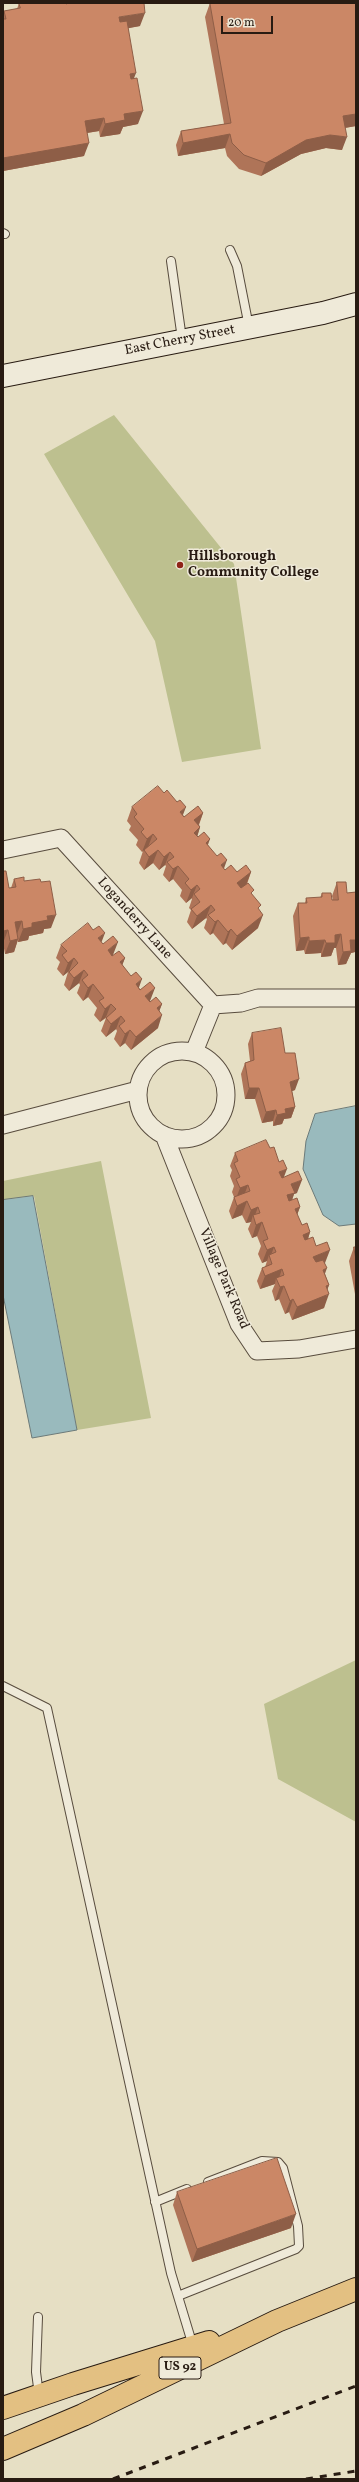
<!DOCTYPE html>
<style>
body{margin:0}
#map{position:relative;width:359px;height:2482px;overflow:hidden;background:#e6dfc4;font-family:Vollkorn,serif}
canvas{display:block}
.frame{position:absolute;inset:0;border:4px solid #281b12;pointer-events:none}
.scale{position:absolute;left:221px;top:16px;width:52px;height:18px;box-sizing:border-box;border:2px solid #281b12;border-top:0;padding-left:5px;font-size:12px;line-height:14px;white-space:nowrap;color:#281b12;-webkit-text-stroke:3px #efead9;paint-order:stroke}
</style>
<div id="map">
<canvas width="359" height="2482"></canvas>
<div class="frame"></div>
<div class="scale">20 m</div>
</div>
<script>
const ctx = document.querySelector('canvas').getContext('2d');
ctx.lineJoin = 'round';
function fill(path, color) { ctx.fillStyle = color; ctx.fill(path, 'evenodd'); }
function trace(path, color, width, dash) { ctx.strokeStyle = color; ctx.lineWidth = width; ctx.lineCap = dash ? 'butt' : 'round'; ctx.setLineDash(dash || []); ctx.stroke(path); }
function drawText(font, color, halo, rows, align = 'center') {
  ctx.font = font + ' Vollkorn,serif'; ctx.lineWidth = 3; ctx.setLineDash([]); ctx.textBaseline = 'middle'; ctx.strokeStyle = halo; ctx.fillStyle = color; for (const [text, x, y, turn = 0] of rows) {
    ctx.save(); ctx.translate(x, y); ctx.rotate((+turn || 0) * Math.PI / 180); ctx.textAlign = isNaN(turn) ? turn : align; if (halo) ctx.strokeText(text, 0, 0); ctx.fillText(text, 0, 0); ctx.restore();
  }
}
fill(new Path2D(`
 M114,415L234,564L261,749L182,762L155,641L44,454Z
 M101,1161L151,1418L77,1430L34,1196L3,1200V1181Z
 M356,1660V1822L278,1779L264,1704Z`), '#bdc08f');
const water = new Path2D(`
 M356,1106V1224L339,1226L323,1215L303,1169L306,1141L315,1114Z
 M33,1196L77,1430L32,1438L3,1295V1200Z`);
fill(water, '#99babd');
trace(water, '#6c7a79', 1);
const lane = new Path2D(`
 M3,233L5,234
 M230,250L237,266L249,327
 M171,261L182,339
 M3,1686L47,1708L171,2273L193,2346
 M155,2202L187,2189
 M178,2296L296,2249L299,2246L298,2226L283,2168L278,2162L262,2161L208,2182
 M38,2317L36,2372L39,2395`);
const street = new Path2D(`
 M3,850L61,838L213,1005L194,1052
 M213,1005L241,1003L258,998H356
 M138 1095a44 44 0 1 1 88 0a44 44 0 1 1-88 0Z
 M3,1125L138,1090
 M164,1135L239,1324L257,1351L299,1349L356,1339`);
const secondary = new Path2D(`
 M3,376L323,313L356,304`);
const primary = new Path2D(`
 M3,2408L73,2384L209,2342
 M3,2449L83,2415L277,2321L356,2289`);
trace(lane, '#584c3e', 10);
trace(street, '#584c3e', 19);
trace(secondary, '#281b12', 24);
trace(primary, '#281b12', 24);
trace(lane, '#efead9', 8);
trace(street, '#efead9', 17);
trace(secondary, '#efead9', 22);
trace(primary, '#e3c082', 22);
trace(new Path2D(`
 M113,2479L356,2386
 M306,2479L356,2471`), '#281b12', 3, [7, 7]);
fill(new Path2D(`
 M19,3L66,4L140,26L128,28L134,78L138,124L123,127L120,134L100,137L99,131L87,133L84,156L3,171V15L4,11L17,9Z
 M210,3H356V126L345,128L342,150L326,148L301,154L261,176L239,169L227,156L225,148L178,156L176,145L181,131L224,124L205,17Z
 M164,793L177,802L184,817L203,813L199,825L200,827L197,836L208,845L225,870L237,872H251L247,884L259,910L258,928L232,950L226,943L223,945L213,933L210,935L204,928L207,919L206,918L192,929L187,922L191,910L189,908L192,899V898L186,903L180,896L182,890L173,879L169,882L163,875L166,866L165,865L159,870L153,863L144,870L139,863L143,851L142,852L136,845L138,840L129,830L131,826L127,821L132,807Z
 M14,879L24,881L51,928L44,929L43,933L29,936L28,940L18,942V940L14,952L5,954L3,943L9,888H11Z
 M337,882L347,893L356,892V950L355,952L351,953L346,964L338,965L336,948H334L331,956L321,957V953L305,954L304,950L296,951L293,916L298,903H305L306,898H320L322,893L333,900L332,896Z
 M101,942L113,955L125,958L122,965L139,988L150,1001L162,1004L159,1011L158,1028L131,1050L125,1043L120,1047L114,1039L117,1031L116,1029L106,1037L101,1031L106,1018L100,1022L94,1015L97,1008L88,997L83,1001L77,993L80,985L79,983L69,991L64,985L68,972L63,976L57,969L60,962L56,958L61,945Z
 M252,1033L285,1053L295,1090L292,1091L295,1107L291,1118L284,1119L282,1124L273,1126V1121L262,1123L255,1099H245L241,1074L245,1063L250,1061L248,1044Z
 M270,1148L284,1177L297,1193L294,1194L292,1200L300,1207L297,1215L302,1225L310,1232L308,1239L316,1246L325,1263V1274L329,1285L327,1290L324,1308L292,1320L289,1312L285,1314L279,1299L275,1301L272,1291L275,1284L260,1289L257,1281L262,1268L265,1267L267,1261L262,1263L258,1254L261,1246L257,1236L252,1238L248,1229L251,1222L246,1223L242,1215L232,1219L229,1211L234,1197L232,1192L234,1186L230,1176L232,1170L230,1166L235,1153Z
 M354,1247H356V1294H355L349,1261Z
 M177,2192L291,2228L192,2262L173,2205Z`), '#af7458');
fill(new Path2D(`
 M145,13L140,26L114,31L119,17Z
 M136,73L131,86L130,74Z
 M143,111L138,124L123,127L120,134L100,137L105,124L124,114Z
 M356,114V126L338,129L343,116Z
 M104,118L99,131L80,134L85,121Z
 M230,134L225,148L178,156L183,143Z
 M330,135L347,137L342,150L326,148L301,154L261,176L266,163L306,140Z
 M89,143L84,156L3,171V158Z
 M186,807L181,820L180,812Z
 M203,813L198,826L194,820Z
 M200,827L196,841L194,833Z
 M153,834L148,847L144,850L142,852L147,839Z
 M210,839L205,853L206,843Z
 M158,850L153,863L144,870L149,857Z
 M170,852L165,865L159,870L164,857Z
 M227,860L222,874L221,865Z
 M178,866L173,879L169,882L173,869Z
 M251,872L246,885L233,896L237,883Z
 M197,885L192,898L186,903L191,890Z
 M211,905L206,918L192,929L197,916Z
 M56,915L51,928L44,929L43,933L29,936L28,940L18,942L23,929L32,923L47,916Z
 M263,915L258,928L232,950L237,936Z
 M218,920L213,933L210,935L215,922Z
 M22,921L17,934L15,922Z
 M231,929L226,943L223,945L228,932Z
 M8,930L3,943V931Z
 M105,933L100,946L98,938Z
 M341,934L336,948H334L331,956L321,957L326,943L335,935Z
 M309,937L304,950L296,951L300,938Z
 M18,939L14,952L5,954L10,941Z
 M325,940L321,953L305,954L309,941Z
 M350,940H356V950L355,952L351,953L346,964L338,965L343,952Z
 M118,942L113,955L103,963L108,950Z
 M74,958L69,971L63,976L68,963Z
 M125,958L120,971V962Z
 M84,970L79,983L69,991L74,978Z
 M142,979L137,993L136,984Z
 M93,984L88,997L83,1001L88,988Z
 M155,988L150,1001L140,1010L145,996Z
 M111,1004L106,1017L100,1022L105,1009Z
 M162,1004L157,1017V1008Z
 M162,1015L158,1028L131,1050L136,1037Z
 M121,1016L116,1029L106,1037L111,1024Z
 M130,1030L125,1043L120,1047L125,1034Z
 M299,1079L295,1090L286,1093L290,1082Z
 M249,1088H259L255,1099H245Z
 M295,1107L291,1118L284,1119L282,1124L273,1126L277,1115L285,1109Z
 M276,1110L273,1121L262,1123L266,1112Z
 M287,1169L282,1182L279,1172Z
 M302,1180L297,1193L294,1194L290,1206L282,1209L291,1184Z
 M248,1185L243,1198L235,1201L240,1188Z
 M247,1201L242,1215L232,1219L237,1206Z
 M258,1207L254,1218L253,1215L251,1222L246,1223L251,1210Z
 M300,1207L295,1220V1209Z
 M262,1222L257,1236L252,1238L256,1225Z
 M310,1232L306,1245L303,1235Z
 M274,1247L270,1258L269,1255L267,1261L262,1263L267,1250Z
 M330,1250L325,1263L309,1270L313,1257Z
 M327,1268L322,1282L323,1270Z
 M282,1269L278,1281L276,1278L275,1284L260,1289L265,1276Z
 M329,1285L325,1296L329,1294L324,1308L292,1320L297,1307L326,1286Z
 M284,1286L279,1299L275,1301L280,1287Z
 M293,1299L289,1312L285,1314L290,1301Z
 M296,2214L291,2228L192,2262L197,2249Z`), '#8e5e47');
const building = new Path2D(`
 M19,3H65L66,4L69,3H144L145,13L119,17L120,22L127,21L136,73L130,74L131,79L137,78L143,111L124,114L125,120L105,124L104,118L85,121L89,143L3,158V19H6L4,11L20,8Z
 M214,3H356V114L343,116L347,137L330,135L306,140L266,163L244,155L232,143L230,134L183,143L181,131L231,123L210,4Z
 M158,786L164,793L167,790L177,802L180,800L186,807L180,812L184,817L198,806L203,813L194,820L200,827L194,833L198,837L204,832L210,839L206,843L217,856L221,853L227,860L221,865L225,870L231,865L237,872L246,865L251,872L237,883L241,888L248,883L254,890L251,893L261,905L258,908L263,915L237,936L231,929L228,932L218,920L215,922L208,915L215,910L211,905L197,916L191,909L200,902L194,894L200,889L197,885L191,890L185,883L189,879L178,866L173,869L167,862L174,857L170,852L164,857L158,850L149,857L144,850L157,839L153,834L147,839L141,832L144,829L134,817L137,814L132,807Z
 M3,871H6L9,888L16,887L14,879L24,877V881L40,879L41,882L50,881L56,915L47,916L48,920L32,923V927L23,929L22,921L15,922L18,939L10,941L8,930L3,931Z
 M337,882H346L347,893L356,892V940H350L351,951L343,952L341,934L335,935V943H326L325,940L309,941V937L300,938L298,903H307L306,898L322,897V893H331L332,900H338Z
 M88,923L93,930L99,926L105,933L98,938L103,944L113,936L118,942L108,950L112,956L119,951L125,958L120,962L131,976L136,972L142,979L136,984L140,990L150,982L155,988L145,996L150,1002L156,997L162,1004L157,1008L162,1015L136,1037L130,1030L125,1034L119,1026L125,1021L121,1016L111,1024L106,1018L116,1009L111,1004L105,1009L99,1001L104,998L93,984L88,988L82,980L88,975L84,970L74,978L69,972L78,963L74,958L68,963L62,955L67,951L61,945Z
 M281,1028L285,1053H295L299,1079L290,1082L295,1107L285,1109L286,1113L277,1115L276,1110L266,1112L259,1088H249L245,1063L254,1060L252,1033Z
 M266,1140L270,1148L274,1147L279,1162L283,1160L287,1169L279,1172L282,1178L298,1171L302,1180L291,1184L295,1193L287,1195L289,1201L297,1198L300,1207L295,1209L302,1225L307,1223L310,1232L303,1235L305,1240L313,1237L316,1246L327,1242L330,1250L313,1257L316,1262L323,1260L327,1268L323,1270L329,1285L326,1286L329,1294L297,1307L293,1299L290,1301L284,1286L280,1287L276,1278L284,1275L282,1269L265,1276L262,1268L272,1264L269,1255L276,1252L274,1247L267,1250L263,1241L268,1239L262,1222L256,1225L253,1215L260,1213L258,1207L251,1210L247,1201L237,1206L234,1197L250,1191L248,1185L240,1188L236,1179L240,1177L234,1163L238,1161L235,1153Z
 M354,1247H356V1259Z
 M277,2158L296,2214L197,2249L177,2192Z`);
fill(building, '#cb8766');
trace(building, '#8e5e47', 1);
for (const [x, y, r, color] of [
 [180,565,4,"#8f2418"]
]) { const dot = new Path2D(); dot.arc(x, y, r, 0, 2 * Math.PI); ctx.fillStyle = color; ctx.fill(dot); trace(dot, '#efead9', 1.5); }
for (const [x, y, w] of [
 [180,2368,42]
]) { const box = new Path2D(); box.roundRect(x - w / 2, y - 11, w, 22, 3); ctx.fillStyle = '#efead9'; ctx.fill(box); trace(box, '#281b12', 1); }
drawText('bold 13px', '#281b12', null, [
 ["US 92",180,2368]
]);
drawText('14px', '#281b12', '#efead9', [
 ["East Cherry Street",180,341,-11],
 ["Loganderry Lane",134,919,48],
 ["Village Park Road",223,1279,67]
]);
drawText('bold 14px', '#281b12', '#efead9', [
 ["Hillsborough",188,557],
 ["Community College",188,573]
], 'left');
</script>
